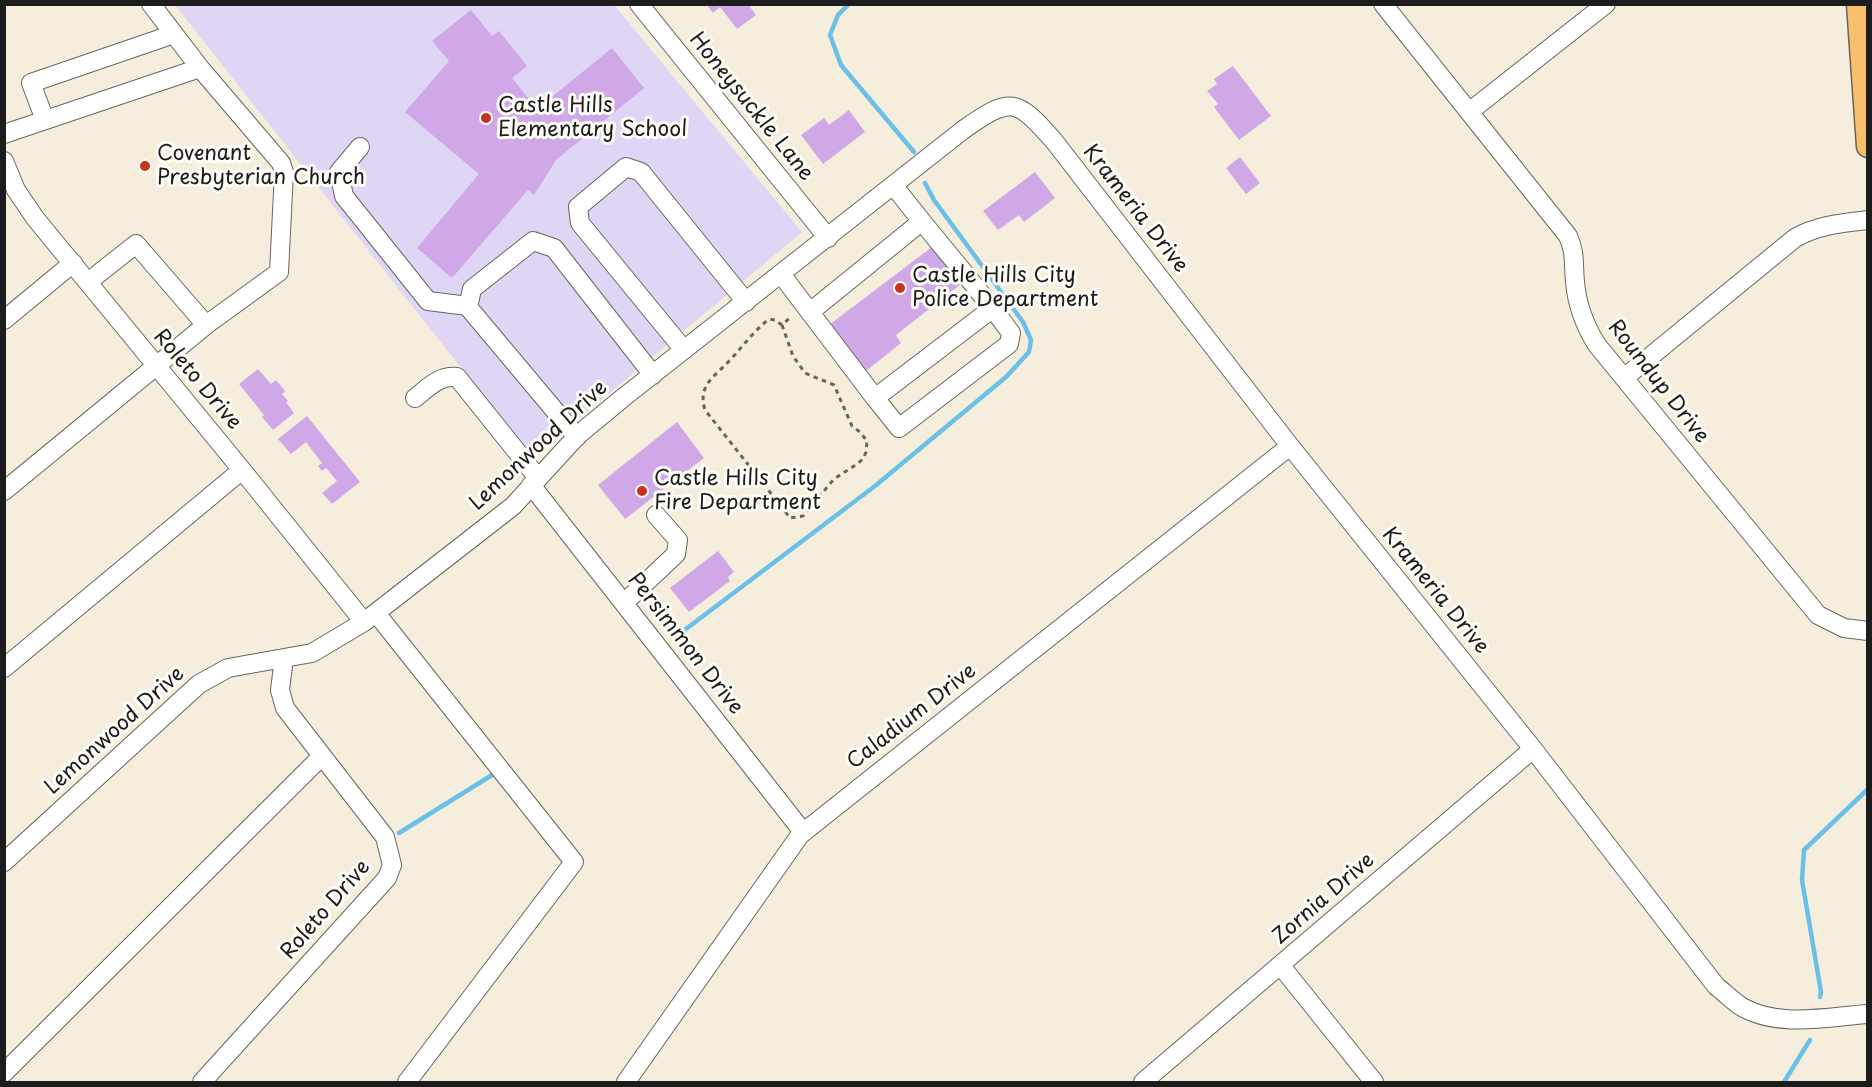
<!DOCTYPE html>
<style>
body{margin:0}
#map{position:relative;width:1872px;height:1087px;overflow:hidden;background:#f6eedc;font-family:"Playpen Sans",sans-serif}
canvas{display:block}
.frame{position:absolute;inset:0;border:6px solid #1c1c1c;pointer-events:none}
</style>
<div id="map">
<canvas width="1872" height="1087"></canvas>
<div class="frame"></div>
</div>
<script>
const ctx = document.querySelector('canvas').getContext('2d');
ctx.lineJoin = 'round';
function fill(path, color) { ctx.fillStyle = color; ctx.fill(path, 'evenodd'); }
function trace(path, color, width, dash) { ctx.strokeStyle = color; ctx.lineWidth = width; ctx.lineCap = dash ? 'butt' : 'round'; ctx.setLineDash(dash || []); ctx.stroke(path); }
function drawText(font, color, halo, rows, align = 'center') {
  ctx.font = font + ' "Playpen Sans",sans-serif'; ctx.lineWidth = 6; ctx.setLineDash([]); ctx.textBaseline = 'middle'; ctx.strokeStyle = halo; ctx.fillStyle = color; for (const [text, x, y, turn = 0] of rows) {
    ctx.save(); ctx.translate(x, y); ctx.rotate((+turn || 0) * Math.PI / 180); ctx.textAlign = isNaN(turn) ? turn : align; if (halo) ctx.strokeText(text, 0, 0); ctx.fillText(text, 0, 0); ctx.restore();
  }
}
fill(new Path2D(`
 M175,5H614L802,232L532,458Z`), '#dfd5f5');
trace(new Path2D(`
 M849,4L838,15L830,35L841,65L914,152
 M674,635L682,632L875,486L1006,377L1029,352L1031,340L1023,322L934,200L925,183
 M399,833L492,775
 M1820,997L1821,992L1802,880L1804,850L1868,789
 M1784,1082L1810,1040`), '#6bc0e7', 4.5);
fill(new Path2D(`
 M706,4H748L756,15L737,29L720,7L713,13Z
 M471,10L492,36L499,31L527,66L512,78L537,109L612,48L644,88L556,160L534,195L528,190L452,278L417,248L479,174L405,112L449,61L432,41Z
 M1233,66L1271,116L1239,140L1214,107L1218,104L1207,91L1217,84L1214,79Z
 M849,110L865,132L823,164L801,135L824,118L829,125Z
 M1240,157L1260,183L1246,194L1226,168Z
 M1035,172L1055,198L1024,222L1019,215L998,230L983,211Z
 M932,247L961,284L896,335L901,343L866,371L829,325Z
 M258,369L271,384L276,380L285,391L282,394L288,401L286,402L294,413L273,430L262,417L264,415L239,384Z
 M307,416L360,482L332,504L322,493L337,481L326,468L322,471L318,466L322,463L306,442L291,454L278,439Z
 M677,422L704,458L625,519L598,485Z
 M718,551L734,572L728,577L730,581L689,612L670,588Z`), '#d0a8e7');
const minor = new Path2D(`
 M639,4L828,238
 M1383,4L1568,236C1576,254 1573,263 1575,282C1577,305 1585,326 1597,345L1818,615L1844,628L1868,631
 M200,68L281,163L284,172L279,272L206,325
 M1469,112L1606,4
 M45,120L31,83L174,34
 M4,134L200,68L151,4
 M360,147L339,172L344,196L428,301L468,306
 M4,161L16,190L35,218L242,470L364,622
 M894,186C932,236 974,282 1011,333L1009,344L899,428L875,398L993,308
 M781,274L875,398
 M810,312L921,222
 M4,320L73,263
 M684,350L580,223L578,207L626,167L641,172L746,302
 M1624,378L1795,238C1818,225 1842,223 1868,220
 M415,398C428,388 439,375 457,377L538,478
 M577,437L468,307L472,289L533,241L554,248L653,375
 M531,485L803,832
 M4,491L206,325L136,244L88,282
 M624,603L676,554L678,540L656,515
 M376,613L574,862L407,1082
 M4,668L242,470
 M4,862L199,684L228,668L312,653L364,622L513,506L578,435L624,397L963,130C1011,96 1016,98 1054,141L1290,446L1533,749L1716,986C1725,993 1733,1001 1742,1007C1779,1028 1827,1017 1868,1014
 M1281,966L1374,1082
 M4,1073L322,756
 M202,1082L387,878L392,865L385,837L285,708L280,690L284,658
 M626,1082L800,835L1290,446
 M1143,1082L1533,749`);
const major = new Path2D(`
 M1858,4L1868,146`);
trace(minor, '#68665f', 20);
trace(major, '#68665f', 25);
trace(new Path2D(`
 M782,325L793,356L805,373L834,385L852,426L860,432L867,441L866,452L863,459L857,464L834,479L803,516L790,518L784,510L705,410C697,384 716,376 730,360C744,345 753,332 769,319L775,320L782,325L792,316`), '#68665f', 3, [4.5, 4.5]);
trace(minor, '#fff', 18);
trace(major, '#f8bf6c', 22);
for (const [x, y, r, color] of [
 [486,118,6,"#c8321e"],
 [145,166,6,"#c8321e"],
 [900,288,6,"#c8321e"],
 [642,491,6,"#c8321e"]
]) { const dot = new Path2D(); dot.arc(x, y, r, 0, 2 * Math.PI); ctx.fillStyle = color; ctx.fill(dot); trace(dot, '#fdfcf7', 2); }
drawText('21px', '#1c1c1c', '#fdfcf7', [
 ["Castle Hills",498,106],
 ["Elementary School",498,130],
 ["Covenant",157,154],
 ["Presbyterian Church",157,178],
 ["Castle Hills City",912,276],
 ["Police Department",912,300],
 ["Castle Hills City",654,479],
 ["Fire Department",654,503]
], 'left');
drawText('21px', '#1c1c1c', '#fdfcf7', [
 ["Honeysuckle Lane",751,107,51],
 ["Krameria Drive",1135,209,52],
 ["Roleto Drive",197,380,50],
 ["Roundup Drive",1658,382,52],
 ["Lemonwood Drive",539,446,-43],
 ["Krameria Drive",1435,591,51],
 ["Persimmon Drive",685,644,52],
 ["Caladium Drive",912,717,-38],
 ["Lemonwood Drive",115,731,-42],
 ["Zornia Drive",1324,899,-41],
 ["Roleto Drive",326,910,-49]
]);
</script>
